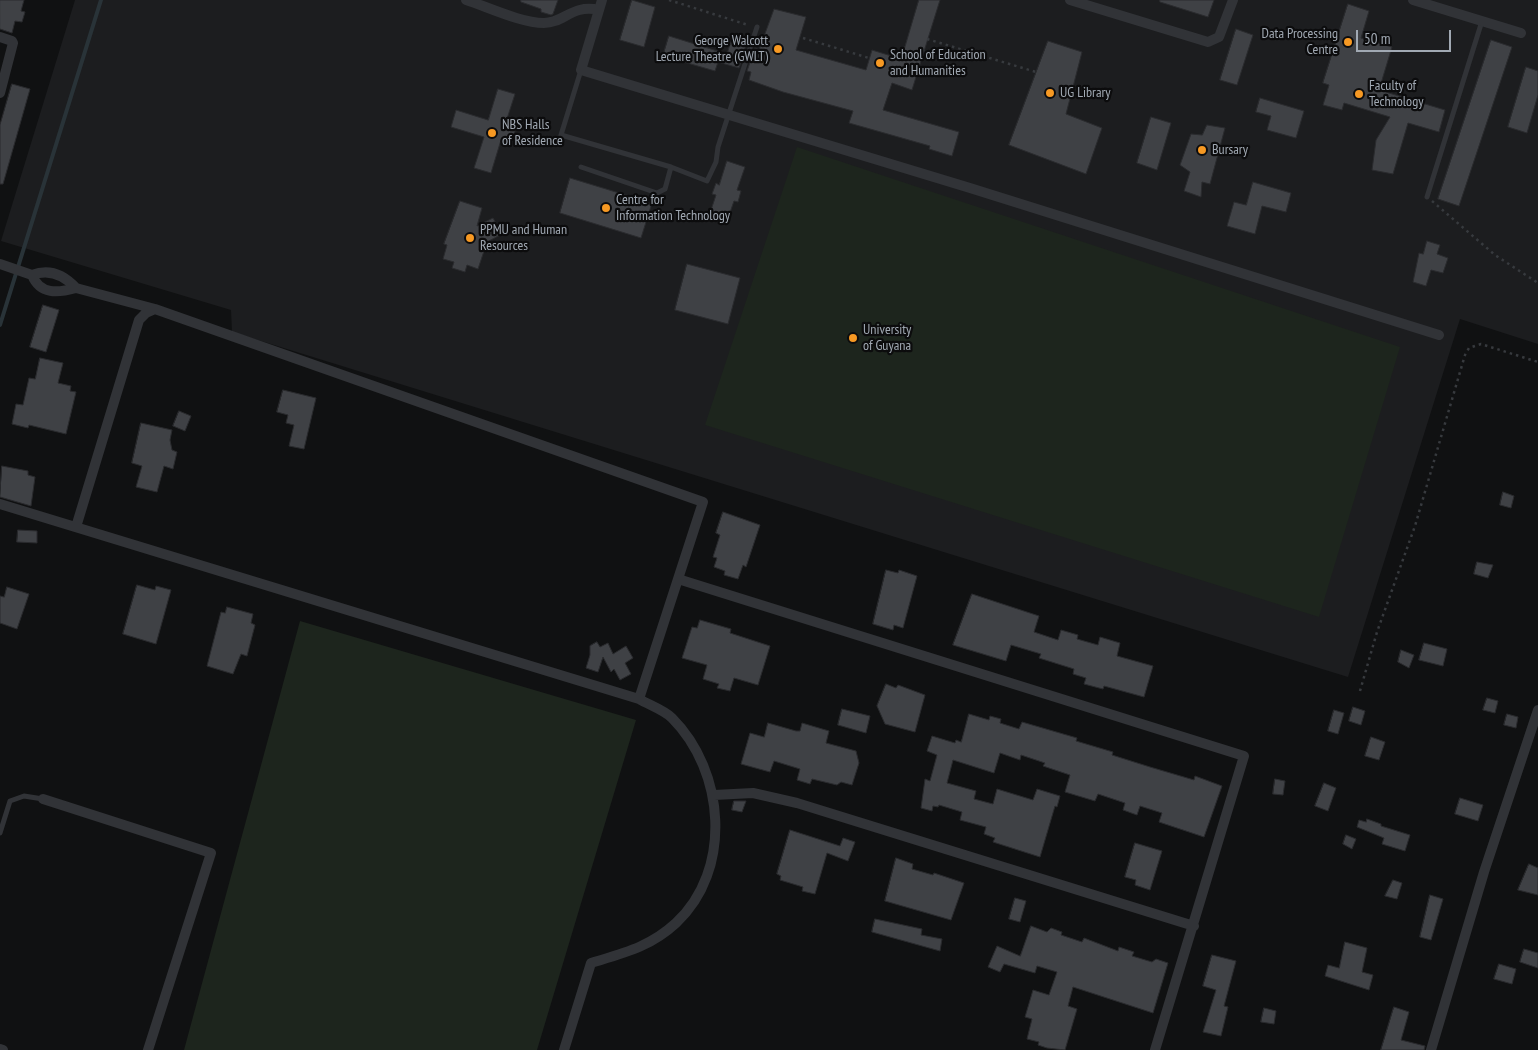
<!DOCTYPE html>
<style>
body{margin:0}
#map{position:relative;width:1538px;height:1050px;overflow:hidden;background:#101112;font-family:"PT Sans Narrow",sans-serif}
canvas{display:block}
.scale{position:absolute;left:1356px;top:30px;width:95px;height:22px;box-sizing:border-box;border:2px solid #a1a9b3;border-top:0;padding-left:6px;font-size:15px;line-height:18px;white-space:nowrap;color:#a1a9b3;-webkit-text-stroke:4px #0c0c0d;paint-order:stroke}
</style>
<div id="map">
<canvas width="1538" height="1050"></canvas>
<div class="scale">50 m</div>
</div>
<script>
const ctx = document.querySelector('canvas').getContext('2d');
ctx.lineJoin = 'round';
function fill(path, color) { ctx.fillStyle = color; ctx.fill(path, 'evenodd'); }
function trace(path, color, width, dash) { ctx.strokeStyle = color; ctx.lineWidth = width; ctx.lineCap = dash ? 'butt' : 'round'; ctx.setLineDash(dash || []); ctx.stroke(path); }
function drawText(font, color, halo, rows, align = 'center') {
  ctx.font = font + ' "PT Sans Narrow",sans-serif'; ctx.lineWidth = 4.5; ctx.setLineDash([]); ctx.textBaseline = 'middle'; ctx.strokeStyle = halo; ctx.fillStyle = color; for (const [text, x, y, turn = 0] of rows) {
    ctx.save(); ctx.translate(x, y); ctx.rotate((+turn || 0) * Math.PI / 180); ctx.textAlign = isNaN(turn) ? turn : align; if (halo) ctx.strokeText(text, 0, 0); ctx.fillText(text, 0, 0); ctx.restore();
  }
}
fill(new Path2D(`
 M75,0H1538V344L1460,319L1348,677L232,332L231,310L1,241Z`), '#1c1d1f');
fill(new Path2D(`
 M797,147L1400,347L1319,617L705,425Z
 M300,621L636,720L537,1050H184Z`), '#1d251d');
trace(new Path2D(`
 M0,325L101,0`), '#293338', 4);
const building = new Path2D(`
 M0,0H24L21,11L25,12L22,22L15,21L12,33L0,29Z
 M521,0H558L553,14L551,15L541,12V9L521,2Z
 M632,0L655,7L644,47L620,40Z
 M919,0H940L912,90L892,83L883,110L959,132L952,156L929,149L930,146L849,123L853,111L783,92L749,80L751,72L747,71L755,48L759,50L774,9L806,17L796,50L866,70L872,50L901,59Z
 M1160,0H1214L1208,17L1160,2Z
 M1348,4L1369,11L1361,38L1392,47L1379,90L1445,110L1439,132L1408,123L1393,174L1372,170L1376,140L1390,117L1344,103L1342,110L1323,105L1329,85L1323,83Z
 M1236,29L1253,35L1237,85L1220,80Z
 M669,36L727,54L731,41L746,46L739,68L718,62L715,71L663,56Z
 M1491,40L1512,47L1459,206L1438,199Z
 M1048,41L1082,52L1066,114L1102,128L1086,174L1009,145Z
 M1526,67L1538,71V95L1527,133L1508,127Z
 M12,84L30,89L3,184H0V125Z
 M498,89L515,94L505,125L516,128L511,143L501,140L491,173L474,168L484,137L451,127L456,110L488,120Z
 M1260,98L1304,111L1296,138L1267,130L1271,116L1256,112Z
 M1151,117L1171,123L1157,170L1137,163Z
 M1207,125L1225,128L1210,184L1202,182L1201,197L1184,191L1190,172L1180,165L1191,134L1202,135Z
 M727,161L745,167L737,190L741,191L738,202L734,201L726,224L708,219L716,195L712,194L716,183L719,185Z
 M570,178L652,203L641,238L560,213Z
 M1253,182L1291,193L1286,212L1262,206L1255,234L1227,226L1234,202L1246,205Z
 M460,201L482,208L477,226L493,218L502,234L487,242L478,269L467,265L465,272L452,268L454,262L443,259L447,245L444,244Z
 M1427,241L1440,245L1437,254L1448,258L1443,273L1431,270L1426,286L1413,282L1419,253L1423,254Z
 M687,264L740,278L728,324L675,310Z
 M43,305L59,310L46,352L30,347Z
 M40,358L63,363L58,383L71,386L70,391L76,392L66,434L29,425L28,428L12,424L16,404L23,405L29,378L35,379Z
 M283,390L316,398L304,449L289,446L294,425L286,423L288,415L277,412Z
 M179,411L191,416L185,431L173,426Z
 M141,423L172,430L170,440L172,450L177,452L173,469L164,466L157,492L136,487L142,466L132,463Z
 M2,466L28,471V475L35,477L31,506L0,497Z
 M1503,492L1514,496L1511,508L1500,505Z
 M723,512L760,525L746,567L743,565L738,579L724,575L725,571L714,567L717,558L713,557L720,535L716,533Z
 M18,530L37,531V543L17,542Z
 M1477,562L1493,565L1488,578L1474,574Z
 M886,570L898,573L899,570L917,576L903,628L894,625L893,630L873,624Z
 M137,585L155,590L156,586L171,590L156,644L123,634Z
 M7,587L29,594L17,629L0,623V596L4,597Z
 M972,594L1039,616L1034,632L1058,640L1061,630L1078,635L1077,639L1098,645L1100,637L1120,643L1117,656L1153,666L1144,697L1104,686L1103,689L1084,684L1086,678L1073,674L1074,669L1039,658L1041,654L1011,645L1006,661L953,645Z
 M227,607L253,614L251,623L255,625L247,656L241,654L233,674L207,666L221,612L225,613Z
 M700,620L731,629L730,633L770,646L758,685L734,678L730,691L717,688L719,684L703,679L707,665L682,658L692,627L697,628Z
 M597,642L600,647L608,643L613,654L626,646L633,658L625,663L631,674L620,680L614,669L611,672L603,657L598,672L586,668L590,655V646Z
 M1424,643L1447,649L1443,666L1419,660Z
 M1401,650L1414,655L1409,668L1398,662Z
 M886,684L896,688L898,685L925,695L915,732L885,724L877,706Z
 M1487,698L1498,701L1495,713L1483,710Z
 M1353,707L1365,711L1361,725L1349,721Z
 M842,709L870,716L866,733L838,725Z
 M1334,710L1344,713L1338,734L1328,731Z
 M969,714L989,720L990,716L1001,719L1000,723L1019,729L1022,722L1077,738L1076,741L1113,752L1112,755L1150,767L1194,780L1195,776L1222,786L1204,837L1159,822L1162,813L1140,806L1137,815L1123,810L1125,803L1098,794L1095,801L1065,792L1070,775L1043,766L1045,763L1021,755L1020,760L1000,753L994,773L953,760L947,783L976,791L974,799L993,804L997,789L1033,800L1037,789L1060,796L1057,807L1055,806L1040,857L993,842L995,838L984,834L986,827L960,820L962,812L939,805L938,807L933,806L932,811L921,808L925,779L930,781L937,755L927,751L932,736L955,743L956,740L961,742Z
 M1507,714L1518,717L1516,728L1504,725Z
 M768,723L796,731H800L802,723L829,731L826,743L856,751L859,763L852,785L841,782L837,785L812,779L810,784L797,780L800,769L774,761L770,772L741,764L750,733L764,737Z
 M1371,737L1385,742L1379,760L1365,756Z
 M1275,779L1285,781L1283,795L1273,794Z
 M1324,783L1336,788L1328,811L1315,806Z
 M1460,798L1483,805L1478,821L1455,814Z
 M734,801H746L742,812L732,810Z
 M1367,819L1381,824V826L1410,835L1405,851L1382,844L1384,838L1357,827L1359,820L1366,822Z
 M790,830L840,846L843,838L855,842L848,861L827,853L815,894L802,891L803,887L780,880L781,876L777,874Z
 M1346,835L1356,839L1352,849L1343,844Z
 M1135,843L1162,851L1150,890L1135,885L1136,880L1125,877Z
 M896,858L913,864L912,869L933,875L934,873L964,883L951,920L885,901Z
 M1529,864L1538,868V895L1518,890Z
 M1393,880L1402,883L1397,899L1385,896Z
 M1430,895L1443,899L1431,940L1420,937Z
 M1015,898L1026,901L1020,922L1009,919Z
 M875,919L922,929L921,935L942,939L940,951L872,932Z
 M1031,926L1047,932L1051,928L1062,932L1061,935L1082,942L1084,938L1118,951L1119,947L1134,952L1132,956L1152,962L1156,959L1168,963L1153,1013L1073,987L1068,1006L1077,1009L1065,1050L1047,1048L1038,1045L1039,1042L1027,1039L1032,1019L1025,1017L1033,990L1049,995L1057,972L1037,966L1035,973L1004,964L1000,972L988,967L997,946L1020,956Z
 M1345,942L1367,948L1362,972L1373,975L1369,990L1325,976L1328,965L1339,968Z
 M1524,949L1538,953V968L1520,962Z
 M1212,955L1236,961L1224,1006L1228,1007L1221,1036L1203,1032L1216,990L1203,986Z
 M1499,964L1516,969L1512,984L1494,979Z
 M1394,1007L1409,1012L1401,1040L1425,1046L1424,1050H1381Z
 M1264,1008L1276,1011L1274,1024L1261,1022Z`);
fill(building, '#3f4145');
trace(building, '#2a2b2e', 1);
trace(new Path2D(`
 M669,0L748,25
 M803,38L869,58
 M927,39L1036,72
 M1432,201L1495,255L1538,283
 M1360,691L1377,632L1415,526L1465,355L1469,348L1481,344L1538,362`), '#373a3e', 2.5, [2.5, 4]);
trace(new Path2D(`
 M581,70L561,135L671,167L707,181L716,162L718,147L757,27
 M581,167L657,193L665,189L671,167
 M1427,197L1482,21
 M0,833L10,801L24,796L43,799`), '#313337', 5);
trace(new Path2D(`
 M466,0C488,7 521,23 544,23C564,23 572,4 599,10
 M602,0L581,70L970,188L1439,335
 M1070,0L1208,42L1219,37L1233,0
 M1413,0L1521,33
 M0,37L12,41L13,43L0,93
 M0,264L32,275C50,268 64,275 76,288L155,309
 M32,275C40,295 58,293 76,288
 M0,504L639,699C649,705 664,710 672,718C725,771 733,870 676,923C650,947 624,953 591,963L564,1050
 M76,527L139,320L146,313L155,309L703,502L639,699
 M678,579L1244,756L1155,1050
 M714,795L753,793L797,803L1194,926
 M43,799L211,853L148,1050
 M0,1049L3,1050
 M1431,1050L1484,872L1538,710`), '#313337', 10);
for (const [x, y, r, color] of [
 [1348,42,5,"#f79923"],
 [778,49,5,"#f79923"],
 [880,63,5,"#f79923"],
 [1050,93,5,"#f79923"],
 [1359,94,5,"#f79923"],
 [492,133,5,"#f79923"],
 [1202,150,5,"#f79923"],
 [606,208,5,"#f79923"],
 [470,238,5,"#f79923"],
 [853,338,5,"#f79923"]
]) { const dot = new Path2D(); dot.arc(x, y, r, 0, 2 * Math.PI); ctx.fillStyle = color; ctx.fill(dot); trace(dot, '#0c0c0d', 2); }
drawText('14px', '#a1a9b3', '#0c0c0d', [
 ["Data Processing",1338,34,"right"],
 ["Centre",1338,50,"right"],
 ["George Walcott",768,41,"right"],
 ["Lecture Theatre (GWLT)",768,57,"right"],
 ["School of Education",890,55],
 ["and Humanities",890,71],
 ["Faculty of",1369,86],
 ["Technology",1369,102],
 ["UG Library",1060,93],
 ["NBS Halls",502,125],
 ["of Residence",502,141],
 ["Bursary",1212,150],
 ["Centre for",616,200],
 ["Information Technology",616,216],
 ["PPMU and Human",480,230],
 ["Resources",480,246],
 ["University",863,330],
 ["of Guyana",863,346]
], 'left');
</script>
